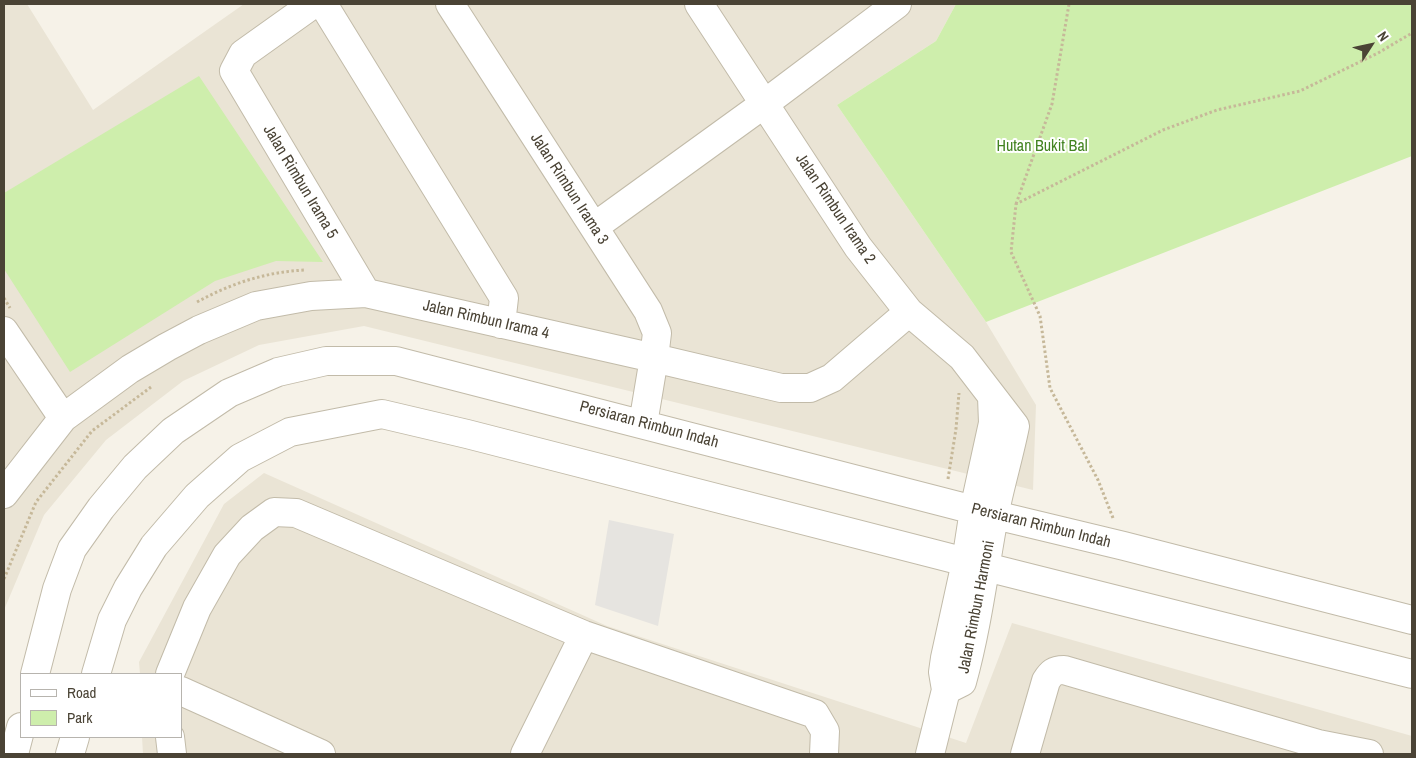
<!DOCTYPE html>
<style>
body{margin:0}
#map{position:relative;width:1416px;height:758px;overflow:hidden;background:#f6f2e8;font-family:"Archivo Narrow",sans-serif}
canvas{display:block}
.frame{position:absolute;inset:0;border:5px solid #4a4335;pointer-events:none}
.legend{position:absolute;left:20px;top:673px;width:162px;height:65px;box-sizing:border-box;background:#fff;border:1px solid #b7b4ae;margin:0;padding:6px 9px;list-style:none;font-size:15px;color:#4a4335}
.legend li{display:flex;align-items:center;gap:10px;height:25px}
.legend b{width:25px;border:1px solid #b7b4ae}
.north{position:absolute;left:1346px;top:20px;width:50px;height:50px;-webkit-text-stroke:4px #fff;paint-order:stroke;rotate:55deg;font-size:14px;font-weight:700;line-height:20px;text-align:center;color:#4a4335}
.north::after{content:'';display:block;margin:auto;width:18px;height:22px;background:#4a4335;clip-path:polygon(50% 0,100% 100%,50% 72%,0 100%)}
</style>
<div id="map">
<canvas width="1416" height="758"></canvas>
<div class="frame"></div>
<ul class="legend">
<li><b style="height:6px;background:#fff"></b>Road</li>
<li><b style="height:14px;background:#ceeeac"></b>Park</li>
</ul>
<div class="north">N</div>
</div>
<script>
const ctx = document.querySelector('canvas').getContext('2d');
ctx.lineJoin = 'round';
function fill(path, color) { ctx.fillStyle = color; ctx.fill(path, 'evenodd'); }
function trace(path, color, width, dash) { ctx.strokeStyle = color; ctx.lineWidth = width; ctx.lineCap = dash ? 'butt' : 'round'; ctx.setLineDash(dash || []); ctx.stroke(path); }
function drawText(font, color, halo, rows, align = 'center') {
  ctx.font = font + ' "Archivo Narrow",sans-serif'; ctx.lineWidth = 4; ctx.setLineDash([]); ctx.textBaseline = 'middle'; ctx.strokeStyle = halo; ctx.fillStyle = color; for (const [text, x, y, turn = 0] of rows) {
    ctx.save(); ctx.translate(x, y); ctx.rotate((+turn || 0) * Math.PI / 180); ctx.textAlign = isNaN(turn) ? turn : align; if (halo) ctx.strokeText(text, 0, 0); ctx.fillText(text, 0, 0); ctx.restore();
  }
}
fill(new Path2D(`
 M4,4H27L93,110L244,4H956L936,41L837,105L986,322L1036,405L1033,490L364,326L259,345L183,381L106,440L44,515L4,610Z
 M264,473L607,626L966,743L1012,623L1412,736V754H143L142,737H181V674H140L139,662L224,504Z`), '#eae4d5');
fill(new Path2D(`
 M956,4H1412V156L986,322L837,105L936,41Z
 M199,76L323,262L276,261L215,281L70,372L4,269V193Z`), '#ceeeac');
fill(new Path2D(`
 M609,520L674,534L658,626L595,605Z`), '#e6e4e0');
const minor = new Path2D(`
 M313,4L243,54L234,71L366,293
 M323,4L504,298L501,324
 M450,4L648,311L657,333L654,358L643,424
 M699,4L858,247L909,312L962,357L1015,426C1009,456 1000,485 994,516C984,571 977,628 962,682L946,690
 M594,227L764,104L897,4
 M4,331L63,418
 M4,494L63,418L130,369L167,347L199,330L256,306L311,296L366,293L654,358L781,388H810L832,378L909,312
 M35,674L57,589L72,549L101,508L135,467L173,431L229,393L278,372L326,361H396L974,510L1124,546L1412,620
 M96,674L112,620L128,588L154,546L197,496L240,458L290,432L382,414L467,434L966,562L1412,674
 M170,674L197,608L227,555L252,528L274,512L296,513L584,635L815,714L825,731L824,754
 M181,691L321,754
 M170,737L172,754
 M14,754L21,727
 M70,754L75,737
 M525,754L584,635
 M930,754L946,690L943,672L945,658L966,562L974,510L993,423L992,397
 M1025,754L1046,681C1051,673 1054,670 1064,670L1318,744L1369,754`);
trace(minor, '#c2bba9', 30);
trace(new Path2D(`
 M1016,204L1052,104L1069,4
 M4,298L10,308
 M197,302C232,283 266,272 305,270
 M948,479L956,429L959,393
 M1113,518L1098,480L1050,388L1040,316L1011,252L1016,204L1163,130L1217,110L1300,91L1378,53L1412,33
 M4,579L36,502L92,431L151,387`), '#c6b899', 3, [2.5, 2.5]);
trace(minor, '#fff', 28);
drawText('16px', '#428321', '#fff', [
 ["Hutan Bukit Bal",1042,147]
]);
drawText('16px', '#4a4335', '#fff', [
 ["Jalan Rimbun Irama 5",300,182,59],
 ["Jalan Rimbun Irama 3",569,189,57],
 ["Jalan Rimbun Irama 2",835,209,56],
 ["Jalan Rimbun Irama 4",486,320,13],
 ["Persiaran Rimbun Indah",649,425,15],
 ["Persiaran Rimbun Indah",1041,526,14],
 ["Jalan Rimbun Harmoni",977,607,-79]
]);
</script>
